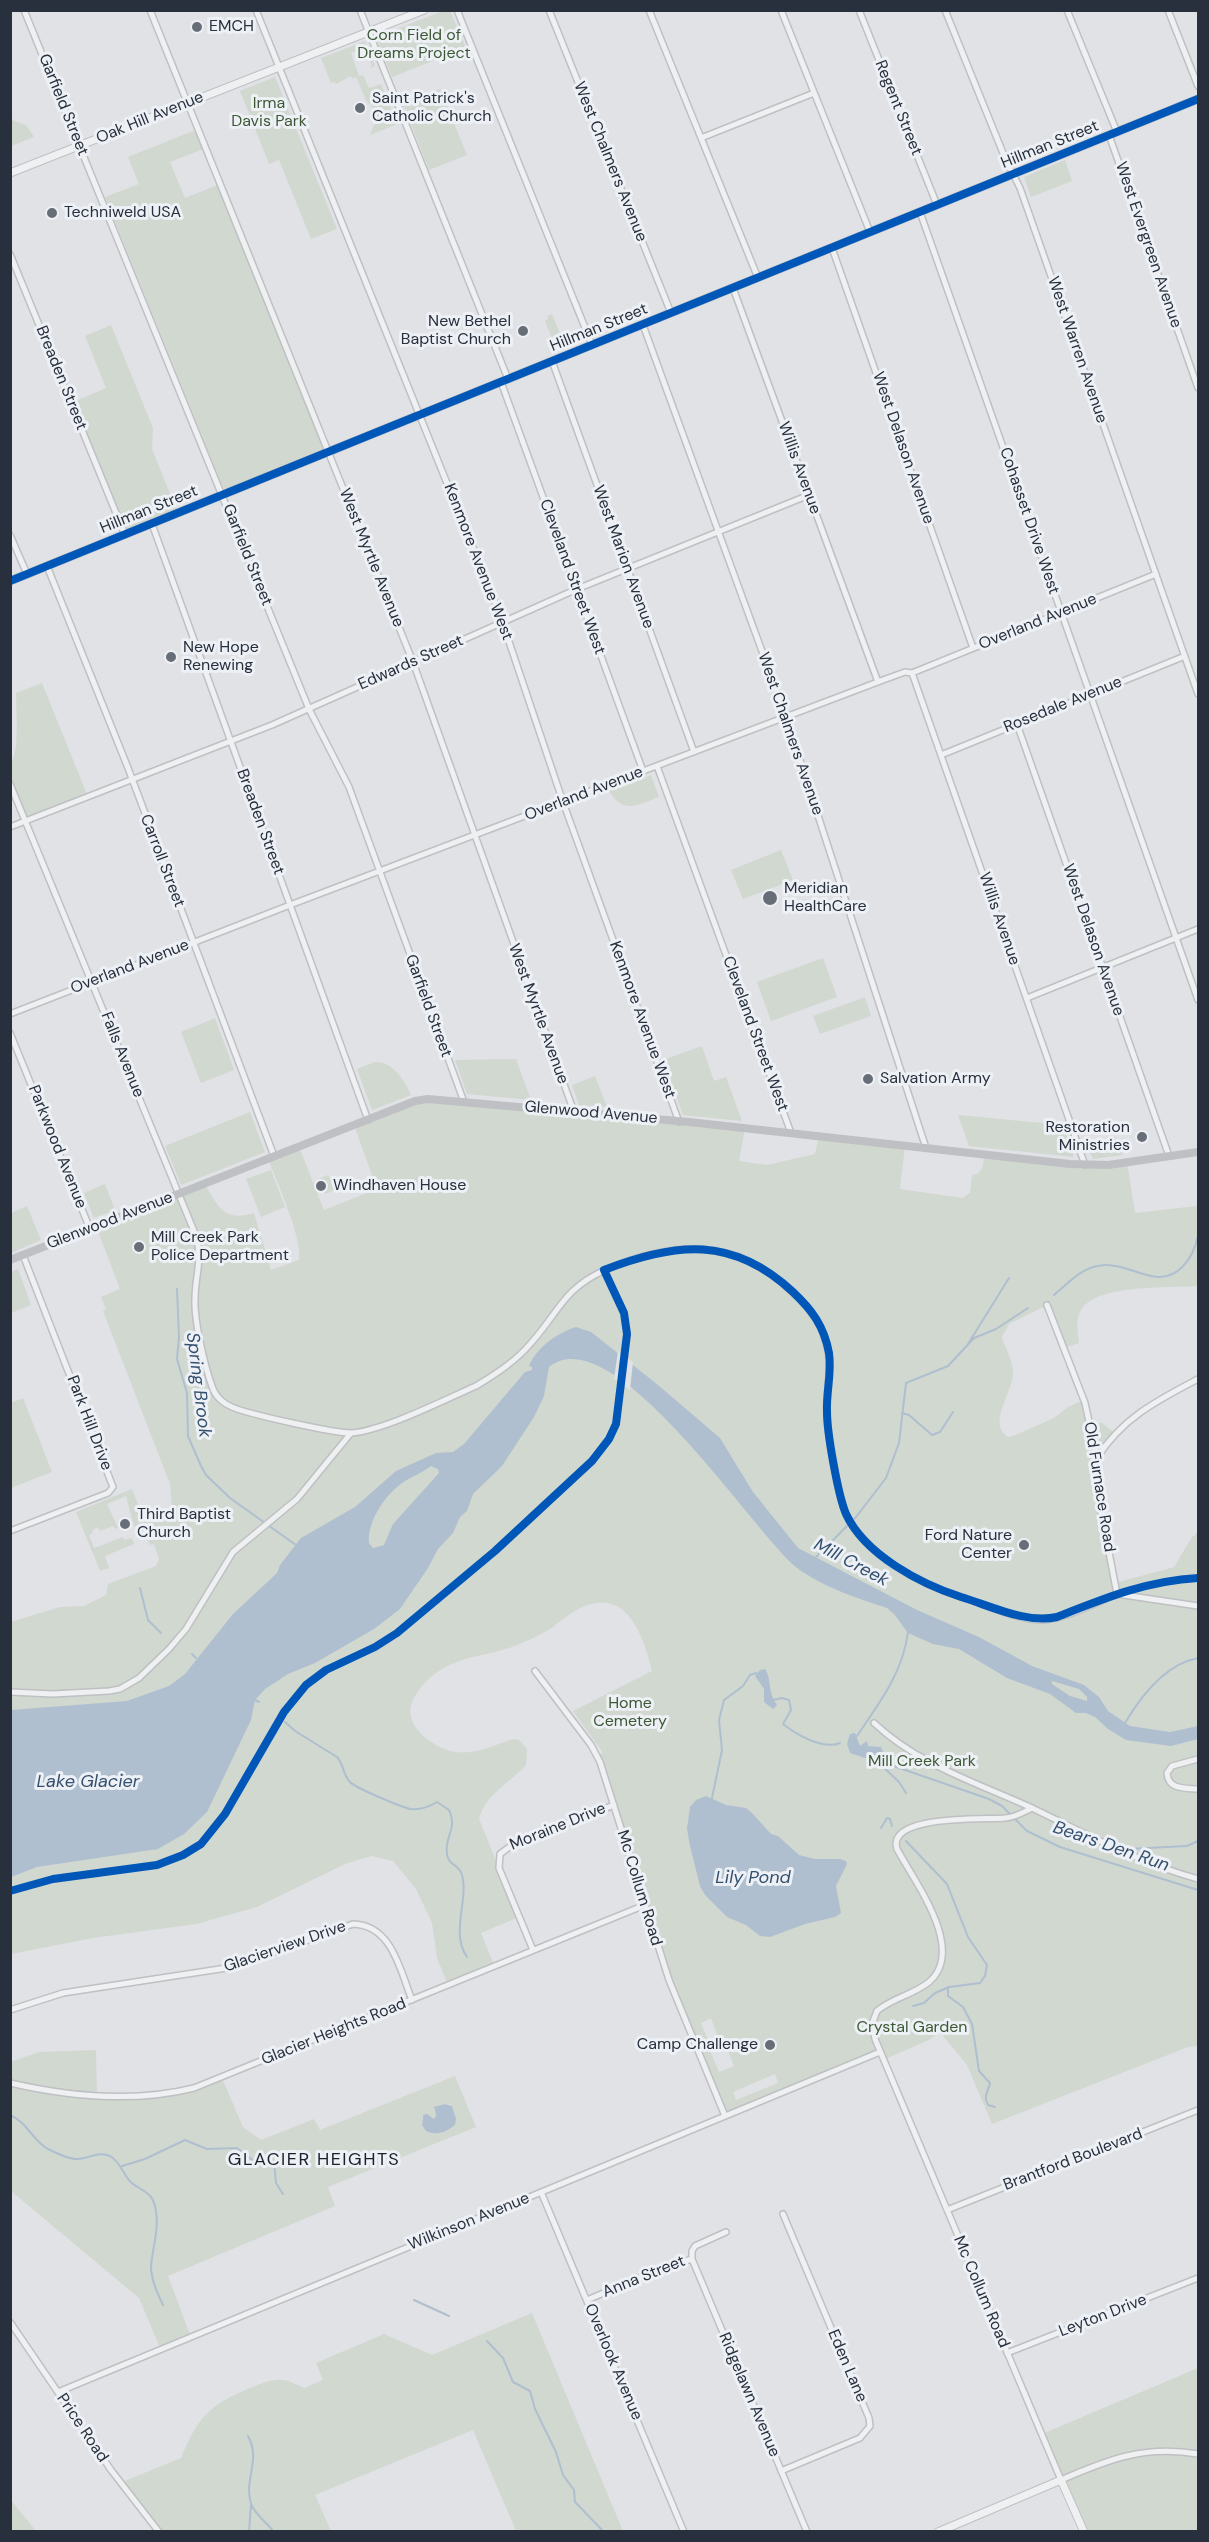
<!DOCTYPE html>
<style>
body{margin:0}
#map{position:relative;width:1209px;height:2542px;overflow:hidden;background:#e0e2e5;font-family:"DM Sans",sans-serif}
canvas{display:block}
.frame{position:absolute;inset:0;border:12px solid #28303d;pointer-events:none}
</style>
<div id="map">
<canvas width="1209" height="2542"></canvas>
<div class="frame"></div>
</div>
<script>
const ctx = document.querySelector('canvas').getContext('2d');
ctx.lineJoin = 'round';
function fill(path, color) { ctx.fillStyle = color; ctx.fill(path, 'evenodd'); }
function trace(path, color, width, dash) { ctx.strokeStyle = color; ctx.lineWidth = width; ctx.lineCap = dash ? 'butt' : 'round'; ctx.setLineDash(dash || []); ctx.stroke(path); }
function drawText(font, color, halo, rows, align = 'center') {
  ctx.font = font + ' "DM Sans",sans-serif'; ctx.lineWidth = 6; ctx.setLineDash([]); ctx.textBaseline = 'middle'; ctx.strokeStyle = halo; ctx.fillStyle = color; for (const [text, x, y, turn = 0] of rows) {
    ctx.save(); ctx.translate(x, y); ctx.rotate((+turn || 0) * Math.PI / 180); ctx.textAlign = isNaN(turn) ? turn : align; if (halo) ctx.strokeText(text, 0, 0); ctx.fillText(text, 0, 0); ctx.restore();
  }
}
fill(new Path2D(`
 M443,11H450L466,48L392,77L376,37Z
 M365,41L375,66L370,68L372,65L362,48L351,53L359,76L363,75L369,88L381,84L397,124L370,135L374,125L379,123L371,103L368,104L356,77L352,79L351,76L336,84L335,82L331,83L321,58Z
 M275,77L337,229L311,239L279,160L269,164L240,91Z
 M440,89L467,155L429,170L403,103Z
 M10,119L27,126L34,137L11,146Z
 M198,129L206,148L170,162L185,198L220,184L329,452L228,493L222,485L105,197L139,184L128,157Z
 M1065,160L1072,181L1031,197L1024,177Z
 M552,314L563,341L558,343L553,341L545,321L548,319L547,316Z
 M111,325L153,428L152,449L178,513L125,535L71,403L106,388L85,336Z
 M42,683L88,797L26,821L11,784V762C20,751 16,708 16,693Z
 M651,775L659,797C637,805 624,815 609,791Z
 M781,850L793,880L743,899L731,870Z
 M823,958L837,997L771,1021L757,982Z
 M865,997L871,1016L820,1034L813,1016Z
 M215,1018L234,1070L201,1083L181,1032Z
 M702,1046L714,1081L726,1077L742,1121L683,1115L663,1060Z
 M516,1059L531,1100L467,1094L455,1060Z
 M375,1062C392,1061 405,1080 411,1095L372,1110L357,1069Z
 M595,1076L607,1107L579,1105L572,1085Z
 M415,1101L745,1128L739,1161L767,1165L815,1154L819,1136L905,1146L900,1189L962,1198L970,1193L972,1175L978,1174L983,1166L984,1155L1085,1165L1127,1162L1135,1213L1196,1206L1198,1203V1286C1170,1288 1096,1284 1081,1310C1075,1319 1078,1332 1079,1343L1064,1348L1047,1305L1009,1324L1002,1337C1005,1348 1012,1359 1013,1370C1015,1391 986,1422 1008,1437L1013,1436L1054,1418L1068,1407L1084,1400L1089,1423H1102L1115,1433L1097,1458L1096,1478L1115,1583L1174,1567L1192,1537L1198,1532V2046L1188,2047L992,2124L967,2065L940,2032L929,2040L883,2060L880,2052L725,2116L669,1980L597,1755L603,1753L573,1711L652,1671C644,1639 629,1589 585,1606C572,1611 561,1621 550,1629C541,1634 532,1639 522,1643C494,1656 462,1654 436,1673C426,1680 415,1692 411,1705C405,1729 437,1750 457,1752C477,1755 495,1744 514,1739L519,1740L527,1749L526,1765C509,1784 486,1793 479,1819L519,1917L481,1933L494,1965L448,1985L437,1958L432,1923L416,1889L393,1861L371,1856L345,1864L257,1907L196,1924L93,1938L11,1954V1622L60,1607L84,1606L106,1595L108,1584L156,1566L159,1559L154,1544L150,1545L144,1530L138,1532L136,1526H134L126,1496L107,1504L118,1528L115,1529L113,1526L100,1531L98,1527L92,1530L93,1533L89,1535L94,1548L123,1537L124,1540L132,1538L134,1544L105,1556L109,1568L100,1571L76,1512L132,1489L144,1520L172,1509L170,1484L103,1311L106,1309L101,1297L120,1289L96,1226L205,1184C218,1207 224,1222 254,1213L271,1270L299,1260C303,1239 276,1180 268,1159L299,1147L324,1210L377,1189L354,1125ZM711,2018L720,2043L711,2047L701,2023ZM725,2044L734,2066L719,2072L709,2049ZM775,2074L778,2083L736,2100L733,2092Z
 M250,1112L265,1152L181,1185L165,1146Z
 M958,1115L1063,1125L1074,1157L969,1146Z
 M1116,1137L1123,1155L1093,1159L1088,1147Z
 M271,1170L285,1207L261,1217L246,1179Z
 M328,1175L336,1189L325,1194L324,1191L327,1189L324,1181L320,1182L319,1179Z
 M105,1184L115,1210L94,1218L84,1193Z
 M27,1206L41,1240L11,1253V1213Z
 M18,1269L31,1305L11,1313V1272Z
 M23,1398L52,1472L11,1488V1403Z
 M96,2050L97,2095H158L222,2078L243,2127L261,2140L314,2119L320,2130L455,2076L476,2127L328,2187L335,2206L168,2276L191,2337L161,2350L139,2298L11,2191L10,2062L39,2052ZM445,2104L451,2105L453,2112L422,2125V2116L434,2119L436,2115L434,2109Z
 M532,2313L623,2531H516L473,2430L315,2495L331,2531H159L120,2483L181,2458C198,2417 209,2405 250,2388C261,2384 271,2379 282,2380C289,2380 297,2385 304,2388L323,2380L316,2363L384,2334L432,2355Z
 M1198,2368V2531H1084L1042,2434Z
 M10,2499L36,2531H11Z`), '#d1d8d0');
fill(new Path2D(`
 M576,1327L591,1332L658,1385L720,1438L753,1492L798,1548L917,1610L979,1637L1032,1666L1084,1685L1099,1697L1108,1711L1130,1726L1170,1732L1198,1726V1739L1171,1746L1126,1740L1108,1729L1095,1717L1086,1713H1076L1050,1694L1007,1678L959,1649L933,1644L908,1633L894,1614L887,1608C857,1598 822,1587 796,1567C753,1532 613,1315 549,1367L544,1396L534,1417L502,1466L473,1494L467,1511L460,1517L453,1533L438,1549L428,1568L400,1609L374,1629L315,1663L288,1674L265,1689L255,1700L251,1720L207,1812L184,1834L158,1849L37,1867L11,1877V1710L127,1701L169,1686L185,1674L233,1614L277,1573L280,1565L301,1538L355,1507L396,1471L436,1453L453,1452L464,1444L525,1372L532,1370V1367L529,1366C537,1347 557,1333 576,1327ZM431,1466L438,1469L439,1473L393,1524L384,1545L373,1548L369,1543C367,1522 385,1495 402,1483C411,1477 422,1473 431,1466ZM1052,1681L1079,1689L1087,1697V1701L1070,1696L1052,1684Z
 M765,1669C772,1679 767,1691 777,1705L773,1709L764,1702V1689L755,1676L760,1670Z
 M855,1733L860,1746L867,1741L868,1746L881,1747L883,1752L877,1756L883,1764L850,1753L847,1744L850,1734Z
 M706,1796L726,1805L746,1808L751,1812L771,1834L778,1836L799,1855L815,1859H840L846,1861L847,1864L836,1886L841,1913L835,1917L805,1924L770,1937L760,1936L746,1925L727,1917L705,1895L700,1886L690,1846L687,1829L690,1807L696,1800Z
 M445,2104L452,2106L456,2119L455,2125C446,2132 437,2136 426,2131L422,2125L423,2115L427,2114L434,2119L436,2115L434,2107Z`), '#afbfcf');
fill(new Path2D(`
 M618,1351L633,1362L630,1390L614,1379Z`), '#e0e2e5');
trace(new Path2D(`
 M1198,1217V1224
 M177,1289L179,1337L177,1359L187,1393L188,1436L201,1466L206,1475L230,1498L296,1545
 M1054,1295C1070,1282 1082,1266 1105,1265C1120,1264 1136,1273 1151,1276C1178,1282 1193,1258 1198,1236
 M968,1344L1009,1278
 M902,1413L909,1415L932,1435L940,1432L953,1412
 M815,1558L856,1517L886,1478L899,1443L906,1383L948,1366L974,1338L996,1329L1028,1308
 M140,1588L148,1620L161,1633
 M192,1654L196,1658
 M255,1700L259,1702
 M773,1700L782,1698L789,1700L791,1710L783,1724C797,1735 823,1750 840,1743
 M285,1722L295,1731L337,1757C344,1765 343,1775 350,1782C355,1788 402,1807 410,1809C420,1810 429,1807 437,1802L449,1810C458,1830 444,1836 447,1854C448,1865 460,1865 462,1875C469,1900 450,1933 467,1957
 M1125,1723C1141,1696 1166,1664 1198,1658
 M857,1736C879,1703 903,1673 908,1632
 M882,1762L989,1799L1002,1806L1027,1831L1060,1847L1198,1890
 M880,1764L899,1782L906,1793
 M712,1798L722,1750L719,1720L724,1700L743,1686L750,1675L756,1673
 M881,1828L887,1818L890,1819L892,1826
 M906,1841L947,1884L968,1937L987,1965L985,1976L980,1983L949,1987L935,1993L924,2003L913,2006
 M1127,1849L1187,1846L1198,1841
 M948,1989V1996L963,2007L972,2024L979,2071L990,2083C988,2092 983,2096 988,2105L995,2107
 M10,2115C27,2122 33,2141 48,2149C56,2153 70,2160 78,2159C89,2158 100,2151 110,2156C122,2163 123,2176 133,2184C143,2191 152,2193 155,2206C160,2227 153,2245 151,2266C151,2279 157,2293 163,2305
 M122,2166L145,2159L185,2140L207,2149L237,2148L255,2162L274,2161L276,2183L283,2194
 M414,2300L449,2316
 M487,2341L503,2358L513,2382L530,2391L535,2409L556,2452L563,2475L574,2490L575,2502L604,2532
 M248,2436C262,2461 242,2481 252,2506C257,2516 267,2523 274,2532
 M249,2532L251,2504`), '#afbfcf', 2);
const minor = new Path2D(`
 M24,10L309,709L349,787L464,1102
 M150,10L413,662L574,1112
 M256,10L499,612L563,802L679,1122
 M360,10L508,379
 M457,10L592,345
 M549,10L671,313
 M649,10L758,278
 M781,10L870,232
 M859,10L937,205
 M945,10L1005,158L1020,188L1198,694
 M1067,10L1117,132
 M1168,10L1198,86
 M1109,135L1198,388
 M701,138L814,93
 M920,212L1198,1000
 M832,248L973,648
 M10,254L125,535
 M733,288L878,682
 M643,325L786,717L926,1148
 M552,361L694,752
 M501,382L643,771
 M152,524L368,1120
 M10,535L27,574
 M47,566L128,768L274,1156
 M912,673L1085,1165
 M1017,724L1169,1156
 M941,755L1185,656
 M657,766L791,1133
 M10,784L196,1236C203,1261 195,1275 195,1299C194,1321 205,1368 213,1389C216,1397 224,1404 232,1407C247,1414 338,1434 352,1433C385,1430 444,1400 476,1386C496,1374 516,1361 531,1343C559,1312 563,1289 605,1270C672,1241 735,1237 790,1290C810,1308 823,1324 828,1351C832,1371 826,1391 827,1411C827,1432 838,1498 847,1516C869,1557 919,1584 962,1597C984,1604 1020,1621 1042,1620C1067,1619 1094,1603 1117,1594
 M10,827L272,725L577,589L809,495
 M1027,998L1198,929
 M10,1014L290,905L883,680L905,672L912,673L1156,574
 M10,1033L90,1229
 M1047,1305L1085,1403L1097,1458L1098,1495L1117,1594
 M1097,1458C1122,1418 1158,1400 1198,1379
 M10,1531L108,1493L113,1487L23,1255
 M1117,1594L1198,1606
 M535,1671L591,1745L600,1762L669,1980L725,2116
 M10,1692L53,1694L109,1691L120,1689L139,1678L169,1649L186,1629L233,1552L297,1499L351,1433
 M874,1723C920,1766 978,1783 1034,1809C1088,1835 1140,1863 1198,1879
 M1198,1759L1172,1766L1167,1773C1168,1790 1185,1788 1198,1789
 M1032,1808C1024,1812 1014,1818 1005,1818C986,1820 886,1814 897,1849C914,1881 967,1950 929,1982C913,1995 892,1998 877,2011L872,2024L875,2039L1061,2480C1109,2459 1145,2445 1198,2454
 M533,1950L499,1868L500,1854L512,1845L614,1805
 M10,2010L63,1993L233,1967L353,1924C392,1925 400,1970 412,2000
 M10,2083C71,2097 134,2103 194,2088L645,1905
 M541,2192L684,2532
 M947,2210L1198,2110
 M726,2232L695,2246L692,2251V2259L807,2532
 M587,2300L665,2267L692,2259
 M10,2322L111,2470L159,2532
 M1007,2353L1198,2278
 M58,2392L880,2052
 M781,2471L860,2438L870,2426L869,2418L783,2214`);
const tertiary = new Path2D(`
 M10,173L424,10
 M10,581L1198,99
 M938,2532L1061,2480L1084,2532`);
trace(minor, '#bec0c3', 8);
trace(tertiary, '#bec0c3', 9);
trace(minor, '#eff0f1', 5);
trace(tertiary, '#eff0f1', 7);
trace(new Path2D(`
 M10,1260L415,1101L428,1099L689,1122L1070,1164L1108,1165L1198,1152`), '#bec0c4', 8);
trace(new Path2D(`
 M10,581L1198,99
 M10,1891L53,1879L157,1865L183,1855L201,1844L225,1814L284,1712L306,1685L326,1670L375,1647L397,1633L495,1551L592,1461L609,1439L616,1424L627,1334L624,1313L604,1270C676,1242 733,1236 793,1292C812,1310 824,1326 829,1353C832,1373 826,1392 827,1412C827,1433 838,1495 846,1514C865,1555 921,1584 961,1597C991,1606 1026,1624 1057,1617C1105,1598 1146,1581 1198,1578`), '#0057b8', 8);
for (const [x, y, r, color] of [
 [197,27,6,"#686e78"],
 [360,108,6,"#686e78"],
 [52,213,6,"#686e78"],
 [523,331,6,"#686e78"],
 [171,657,6,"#686e78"],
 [770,898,8,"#686e78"],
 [868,1079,6,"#686e78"],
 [1142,1137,6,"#686e78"],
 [321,1186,6,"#686e78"],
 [139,1247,6,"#686e78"],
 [125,1524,6,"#686e78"],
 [1024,1545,6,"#686e78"],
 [770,2045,6,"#686e78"]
]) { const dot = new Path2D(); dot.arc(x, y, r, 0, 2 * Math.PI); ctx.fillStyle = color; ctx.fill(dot); trace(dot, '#edf0f5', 2); }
drawText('16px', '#28303d', '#edf0f5', [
 ["EMCH",209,27],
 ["Saint Patrick's",372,99],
 ["Catholic Church",372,117],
 ["Techniweld USA",64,213],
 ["New Bethel",511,322,"right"],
 ["Baptist Church",511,340,"right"],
 ["New Hope",183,648],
 ["Renewing",183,666],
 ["Meridian",784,889],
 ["HealthCare",784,907],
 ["Salvation Army",880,1079],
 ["Restoration",1130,1128,"right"],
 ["Ministries",1130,1146,"right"],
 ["Windhaven House",333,1186],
 ["Mill Creek Park",151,1238],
 ["Police Department",151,1256],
 ["Third Baptist",137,1515],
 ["Church",137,1533],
 ["Ford Nature",1012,1536,"right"],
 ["Center",1012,1554,"right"],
 ["Camp Challenge",758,2045,"right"]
], 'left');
drawText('16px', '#3d5835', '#edf0f5', [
 ["Corn Field of",414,36],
 ["Dreams Project",414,54],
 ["Irma",269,104],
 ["Davis Park",269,122],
 ["Home",630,1704],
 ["Cemetery",630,1722],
 ["Mill Creek Park",922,1762],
 ["Crystal Garden",912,2028]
]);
drawText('16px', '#28303d', '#edf0f5', [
 ["Garfield Street",63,105,68],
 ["Regent Street",898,108,68],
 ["Oak Hill Avenue",150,118,-22],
 ["Hillman Street",1050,145,-22],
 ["West Chalmers Avenue",610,162,68],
 ["West Evergreen Avenue",1148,245,71],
 ["Hillman Street",599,328,-22],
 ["West Warren Avenue",1077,350,71],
 ["Breaden Street",61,378,68],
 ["West Delason Avenue",903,448,71],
 ["Willis Avenue",799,468,70],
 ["Hillman Street",149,510,-22],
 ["Cohasset Drive West",1029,521,71],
 ["Garfield Street",247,555,68],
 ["West Marion Avenue",623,557,70],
 ["West Myrtle Avenue",371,558,68],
 ["Kenmore Avenue West",478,562,69],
 ["Cleveland Street West",572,577,70],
 ["Overland Avenue",1038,622,-22],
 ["Edwards Street",411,663,-24],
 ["Rosedale Avenue",1063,705,-22],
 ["West Chalmers Avenue",790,734,71],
 ["Overland Avenue",584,794,-21],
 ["Breaden Street",260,822,70],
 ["Carroll Street",162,861,69],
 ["Willis Avenue",999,919,71],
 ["West Delason Avenue",1093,940,71],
 ["Overland Avenue",130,967,-21],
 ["Garfield Street",428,1006,70],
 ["West Myrtle Avenue",538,1014,70],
 ["Kenmore Avenue West",642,1020,70],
 ["Cleveland Street West",755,1034,70],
 ["Falls Avenue",122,1055,68],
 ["Glenwood Avenue",591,1113,5],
 ["Parkwood Avenue",57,1147,68],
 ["Glenwood Avenue",110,1221,-21],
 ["Park Hill Drive",89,1423,69],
 ["Old Furnace Road",1099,1487,81],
 ["Moraine Drive",558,1827,-22],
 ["Mc Collum Road",639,1888,73],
 ["Glacierview Drive",285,1947,-19],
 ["Glacier Heights Road",334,2032,-22],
 ["Brantford Boulevard",1073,2160,-21],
 ["Wilkinson Avenue",469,2222,-22],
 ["Anna Street",644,2277,-22],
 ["Mc Collum Road",981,2292,67],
 ["Leyton Drive",1103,2316,-21],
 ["Overlook Avenue",613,2362,67],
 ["Eden Lane",847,2366,67],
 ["Ridgelawn Avenue",749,2395,67],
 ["Price Road",82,2428,56]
]);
drawText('italic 18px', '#34506f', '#edf0f5', [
 ["Spring Brook",198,1385,83],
 ["Mill Creek",851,1563,28],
 ["Lake Glacier",88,1782],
 ["Bears Den Run",1111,1847,19],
 ["Lily Pond",753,1878]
]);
ctx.letterSpacing = '1.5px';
drawText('18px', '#1a212d', '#edf0f5', [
 ["GLACIER HEIGHTS",314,2160]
]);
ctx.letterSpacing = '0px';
</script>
